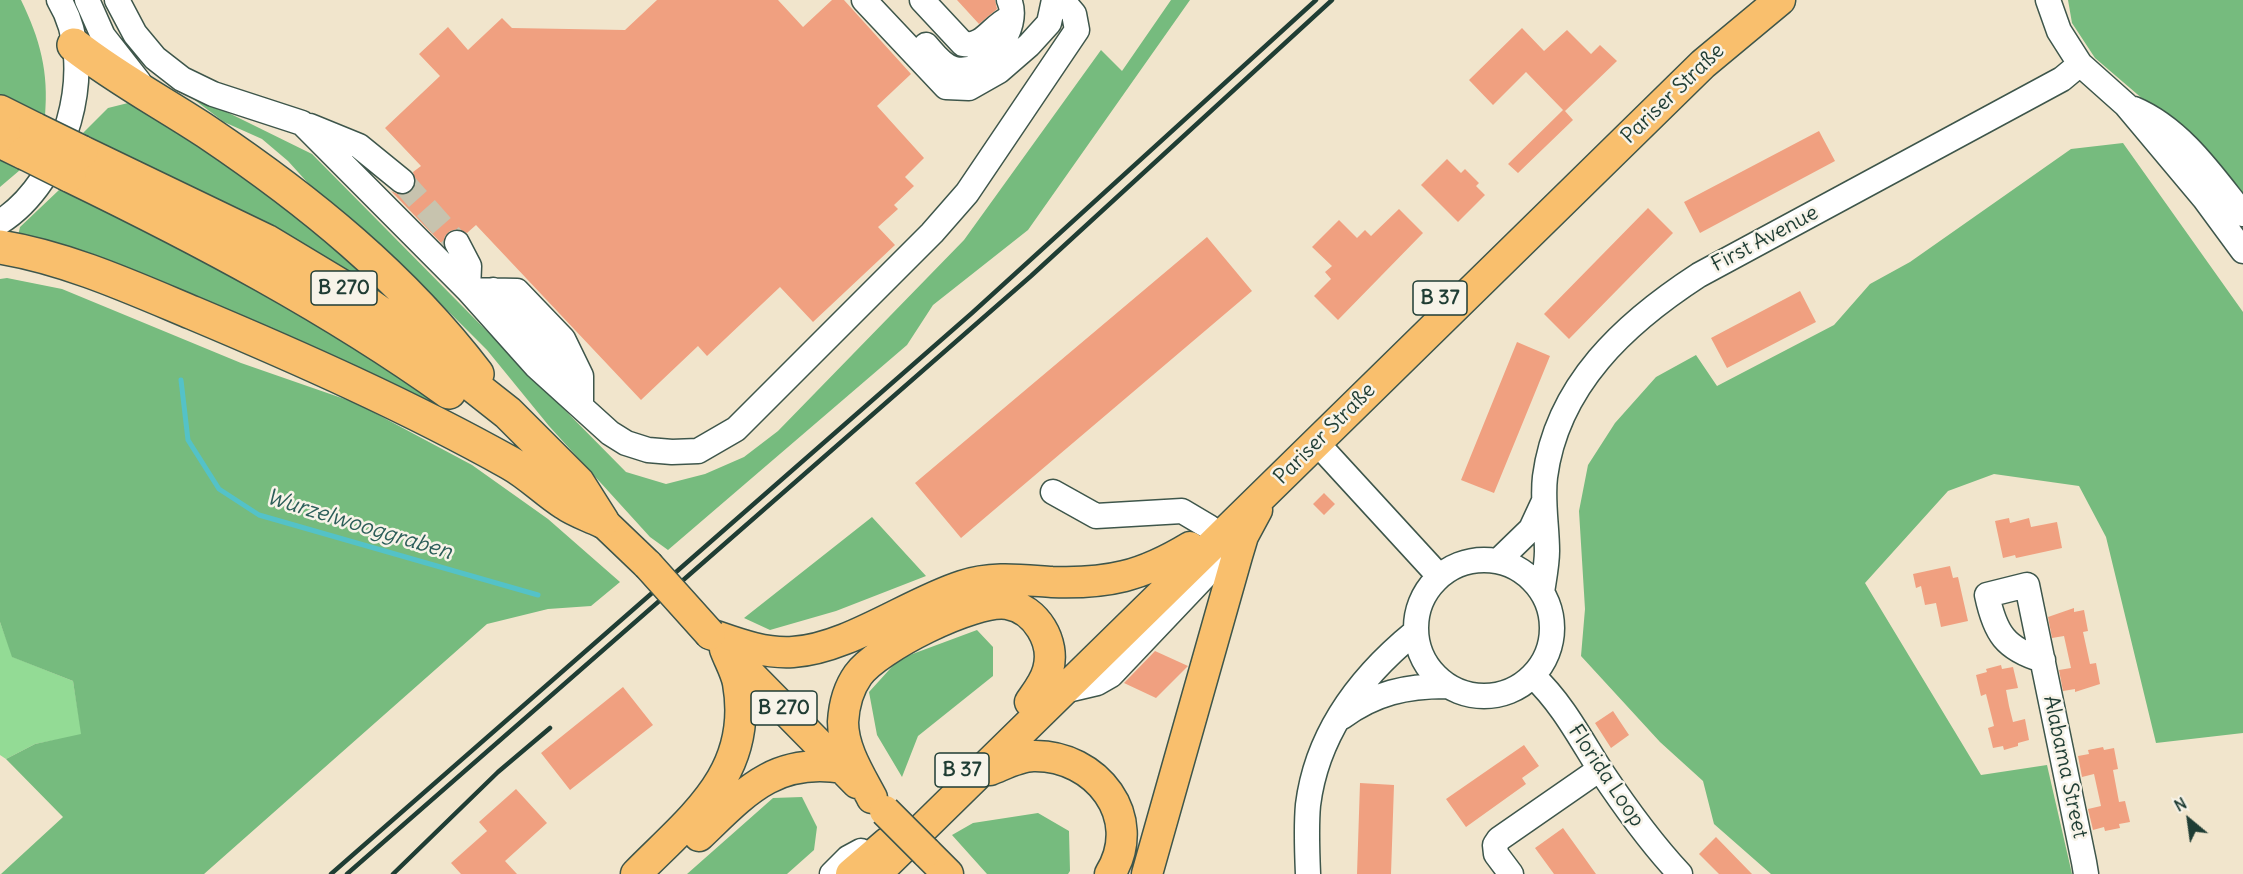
<!DOCTYPE html>
<meta charset="utf-8">
<style>
body{margin:0}
#map{position:relative;width:2243px;height:874px;overflow:hidden;background:#f1e5cc;font-family:Delius,sans-serif}
canvas{display:block}
.north{position:absolute;left:2159px;top:790px;width:60px;height:60px;-webkit-text-stroke:4px #f7f3e8;paint-order:stroke;rotate:331deg;font-size:16px;font-weight:700;line-height:24px;text-align:center;color:#1f3d34}
.north::after{content:'';display:block;margin:auto;width:21px;height:27px;background:#1f3d34;clip-path:polygon(50% 0,100% 100%,50% 72%,0 100%)}
</style>
<div id="map">
<canvas width="2243" height="874"></canvas>
<div class="north">N</div>
</div>
<script>
const ctx = document.querySelector('canvas').getContext('2d');
ctx.lineJoin = 'round';
function fill(path, color) { ctx.fillStyle = color; ctx.fill(path, 'evenodd'); }
function trace(path, color, width, dash) { ctx.strokeStyle = color; ctx.lineWidth = width; ctx.lineCap = dash ? 'butt' : 'round'; ctx.setLineDash(dash || []); ctx.stroke(path); }
function drawText(font, color, halo, rows, align = 'center') {
  ctx.font = font + ' Delius,sans-serif'; ctx.lineWidth = 5; ctx.setLineDash([]); ctx.textBaseline = 'middle'; ctx.strokeStyle = halo; ctx.fillStyle = color; for (const [text, x, y, turn = 0] of rows) {
    ctx.save(); ctx.translate(x, y); ctx.rotate((+turn || 0) * Math.PI / 180); ctx.textAlign = isNaN(turn) ? turn : align; if (halo) ctx.strokeText(text, 0, 0); ctx.fillText(text, 0, 0); ctx.restore();
  }
}
fill(new Path2D(`
 M0,622L13,657L73,681L82,735L35,744L6,759L0,755Z`), '#93db95');
fill(new Path2D(`
 M0,0H21C40,39 49,72 45,116L0,94Z
 M1171,0H1190L1028,230L933,305L907,345L668,550L650,537L549,426L487,350L415,278L317,193L288,161L262,139L224,122L180,89L312,154L626,472L666,484L705,474L744,457L778,431L964,240L1101,50L1122,71Z
 M2068,0H2243V201L2186,136L2095,58L2072,23Z
 M136,101L294,202L458,357L209,198L83,133L108,108Z
 M2123,143L2243,312V733L2156,743L2106,537L2079,486L1994,474L1948,491L1865,583L1981,775L2047,765L2072,874H1771L1714,824L1703,781L1660,742L1581,656L1585,609L1579,511L1588,465L1615,423L1656,377L1696,355L1717,386L1834,325L1870,284L1910,262L2071,149Z
 M0,159L20,170L0,187Z
 M59,190L162,234L365,351L486,441L17,240L20,227Z
 M7,278L62,289L241,363L356,403L472,465L548,519L620,582L591,606L548,609L487,624L204,874H1L63,817L6,759L35,744L81,734L73,681L12,657L0,622V279Z
 M872,517L926,576L836,611L770,630L744,618Z
 M977,630L993,647V676L918,736L902,777L877,735L869,692L899,659Z
 M802,797L817,827L814,850L787,874H687L773,798Z
 M1038,813L1069,831L1070,871L1068,874H987L952,835L973,823Z`), '#76bb7e');
trace(new Path2D(`
 M181,380L188,440L219,489L259,515L538,595`), '#54c2c8', 5);
fill(new Path2D(`
 M657,0H778L803,27L832,0H844L911,74L877,106L924,158L905,177L914,186L894,205L898,209L878,227L895,245L813,322L780,287L707,356L698,346L641,400L476,225L467,233L458,229L450,231L445,236L443,245L391,191L400,195L413,190L416,183L413,172L421,166L385,128L440,76L419,54L448,27L468,50L502,18L512,28L625,30Z
 M957,0H995L997,9L979,24Z
 M1522,28L1544,51L1567,30L1591,54L1600,45L1617,61L1565,111L1573,120L1518,173L1508,164L1563,110L1526,72L1493,105L1469,80Z
 M1819,131L1835,161L1700,233L1684,202Z
 M1447,159L1461,173L1465,169L1479,183L1476,186L1485,195L1458,222L1421,185Z
 M1648,208L1673,233L1569,339L1544,314Z
 M1399,209L1423,233L1338,320L1314,296L1331,279L1325,272L1332,266L1312,247L1339,220L1357,238L1365,230L1371,236Z
 M1207,237L1252,291L961,538L915,483Z
 M1800,291L1816,322L1727,368L1711,338Z
 M1517,342L1550,356L1494,493L1461,480Z
 M1324,493L1335,504L1324,515L1313,504Z
 M2009,518L2010,523L2029,518L2031,527L2057,522L2062,548L2016,558L2015,555L2003,558L1995,521Z
 M1950,566L1953,578L1958,577L1968,621L1941,627L1936,603L1925,605L1921,586L1916,588L1913,574Z
 M2074,608V612L2084,610L2088,631L2083,632L2090,664L2096,663L2100,684L2075,692V689L2063,691L2059,670L2071,668L2064,636L2052,638L2048,617Z
 M1155,651L1188,666L1156,698L1124,683Z
 M2001,665L2002,669L2013,667L2018,688L2006,690L2009,706L2013,722L2025,719L2029,740L2018,743V746L2004,750L2003,746L1993,748L1988,728L1994,726L1986,694L1981,696L1976,675L1987,672L1986,669Z
 M623,687L653,725L570,790L541,753Z
 M1613,711L1629,735L1611,748L1595,723Z
 M1524,745L1539,766L1522,778L1526,784L1466,827L1446,799Z
 M2103,747L2104,750L2114,748L2118,769L2113,770L2119,802L2125,801L2130,822L2119,824L2120,828L2105,831L2104,827L2093,830L2088,809L2101,806L2094,774L2082,777L2078,756L2089,754L2088,750Z
 M1360,783L1394,785L1391,874H1357Z
 M516,789L547,823L505,861L517,874H461L451,863L487,831L479,822Z
 M1563,828L1581,853L1596,874H1554L1535,848Z
 M1716,837L1752,874H1719L1699,854Z`), '#f0a080');
trace(new Path2D(`
 M402,181L457,243`), '#c7c3ae', 24, [24, 12]);
const minor = new Path2D(`
 M87,0L103,36L139,82
 M117,0L135,34L155,58L182,79L213,94L302,123L468,290L536,366L610,433L626,443L648,450L672,452L698,451L736,429L932,233L967,193L1077,30L1074,14L1062,0
 M864,0L946,87L969,88L999,71L1029,45L1049,23L1054,0
 M922,0L963,44C983,48 992,26 1008,19
 M2048,0L2059,31L2080,64L2126,105L2204,198L2243,251
 M926,45C934,54 942,66 954,69C987,77 1022,27 1009,0
 M2134,109C2181,129 2212,175 2243,214
 M310,126L359,146L402,181
 M0,222C64,182 100,67 59,0
 M457,243L469,266L468,290L517,291L563,339L581,376V406
 M493,290L555,359L568,383
 M1316,442L1439,576
 M1053,492L1096,516L1182,511L1209,527
 M1416 628a68 68 0 1 1 136 0a68 68 0 1 1-136 0Z
 M1498,561L1531,529L1544,501
 M1542,592C1544,579 1547,564 1547,551C1547,527 1542,501 1545,477C1557,385 1625,323 1699,275L2062,79L2080,64
 M2043,660C2005,649 1995,633 1987,595L2027,585L2084,862L2086,874
 M1533,676C1562,703 1580,738 1601,771C1625,807 1650,842 1680,874
 M1063,691L1097,683L1111,675L1241,538
 M1342,717C1375,693 1406,686 1446,686
 M832,874L848,858L861,851
 M1308,874C1307,851 1306,827 1308,805C1317,733 1361,676 1415,632
 M1511,874L1496,854L1495,845L1499,839L1600,769`);
const major = new Path2D(`
 M602,521L648,565
 M710,634C736,643 764,654 793,652C847,649 909,603 962,586C992,576 1021,580 1052,582C1108,584 1142,576 1190,547
 M731,655L857,783
 M990,770C1003,765 1019,756 1034,756C1096,755 1145,817 1110,874
 M872,798C860,775 843,749 843,722C844,705 848,689 858,675C877,648 974,599 1007,604C1036,609 1056,642 1048,670C1045,682 1037,692 1030,702
 M699,836C744,793 774,757 843,768
 M926,852L948,874
 M636,874C692,817 754,773 738,683C736,672 729,660 725,649
 M851,874L887,843
 M876,874L1703,64L1780,0
 M1147,874L1237,556L1243,536L1257,510`);
const highway = new Path2D(`
 M74,45C116,78 163,103 207,132C308,200 403,277 477,374
 M0,112L36,130
 M0,141L25,153
 M81,152L266,241L349,291L390,320L508,413L578,483L602,521
 M69,175C201,239 330,307 449,392
 M0,247C67,258 131,287 193,313C300,358 408,406 510,463C530,474 546,491 565,503C576,511 590,515 602,521`);
trace(minor, '#3e564b', 27);
trace(major, '#3e564b', 33);
trace(highway, '#3e564b', 36);
trace(minor, '#fff', 24);
trace(major, '#f9bf6d', 30);
trace(highway, '#f9bf6d', 33);
trace(new Path2D(`
 M331,874L972,313L1316,0
 M347,874L1031,276L1332,0
 M393,874L498,772L550,728`), '#1f3d34', 4.5);
const majorBridge = new Path2D(`
 M648,565L710,634
 M885,811L926,852`);
const highwayBridge = new Path2D(`
 M36,130L81,152
 M25,153L69,175`);
trace(majorBridge, '#3e564b', 33, []);
trace(highwayBridge, '#3e564b', 36, []);
trace(majorBridge, '#f9bf6d', 30);
trace(highwayBridge, '#f9bf6d', 33);
for (const [x, y, w] of [
 [344,288,66],
 [1440,298,54],
 [784,708,66],
 [962,770,54]
]) { const box = new Path2D(); box.roundRect(x - w / 2, y - 17, w, 34, 4.5); ctx.fillStyle = '#f7f3e8'; ctx.fill(box); trace(box, '#1f3d34', 1.5); }
drawText('bold 20px', '#1f3d34', null, [
 ["B 270",344,288],
 ["B 37",1440,298],
 ["B 270",784,708],
 ["B 37",962,770]
]);
drawText('21px', '#1f3d34', '#f7f3e8', [
 ["Pariser Straße",1673,94,-44],
 ["First Avenue",1765,239,-28],
 ["Pariser Straße",1325,434,-45],
 ["Alabama Street",2065,767,78],
 ["Florida Loop",1606,776,56]
]);
drawText('italic 22px', '#2c5e59', '#f7f3e8', [
 ["Wurzelwooggraben",359,525,17]
]);
</script>
